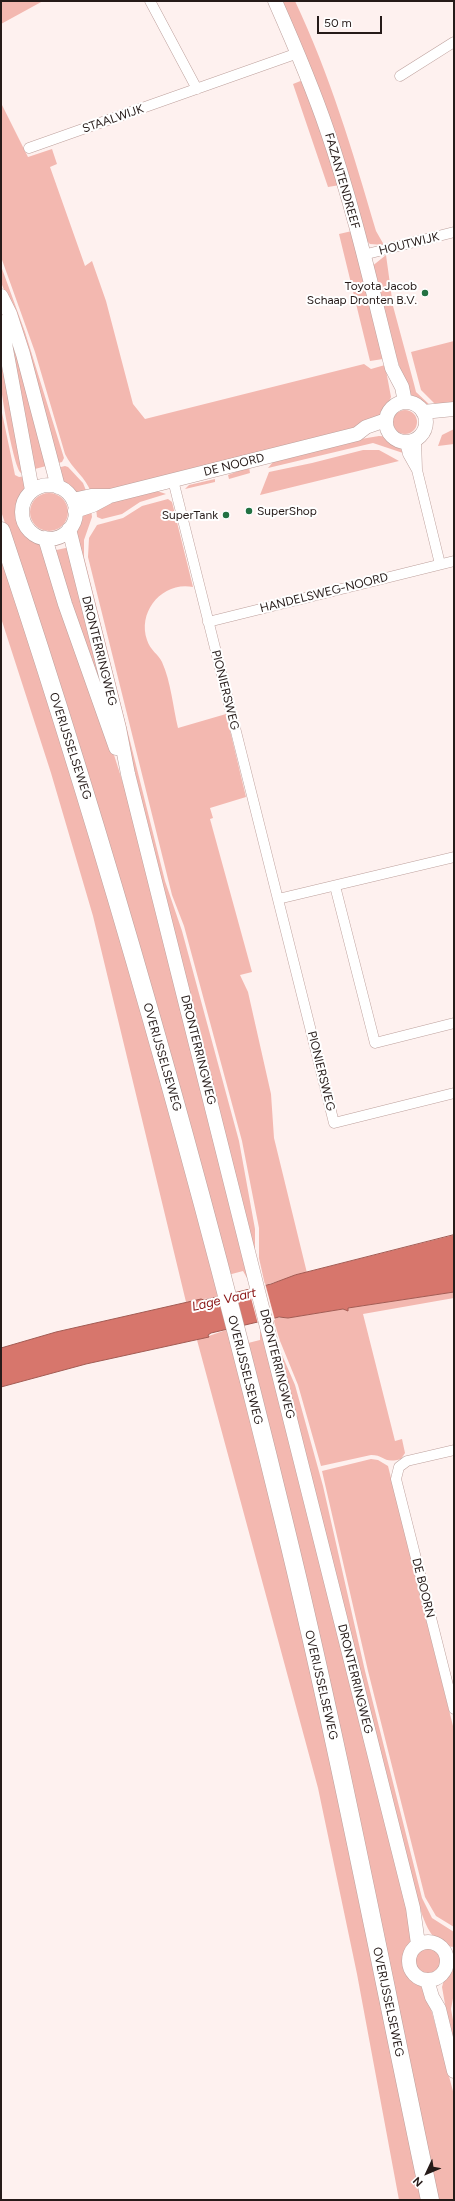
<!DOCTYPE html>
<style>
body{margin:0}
#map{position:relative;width:455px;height:2201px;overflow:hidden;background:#fef1ef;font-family:Figtree,sans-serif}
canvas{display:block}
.frame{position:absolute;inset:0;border:2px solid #261b19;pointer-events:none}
.north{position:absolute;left:407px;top:2153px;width:40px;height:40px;-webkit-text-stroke:3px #fff;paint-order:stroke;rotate:226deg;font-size:11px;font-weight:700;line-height:16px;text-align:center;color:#261b19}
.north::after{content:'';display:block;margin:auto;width:14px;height:18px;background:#261b19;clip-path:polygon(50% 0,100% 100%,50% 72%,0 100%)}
.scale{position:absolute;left:317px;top:16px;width:65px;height:18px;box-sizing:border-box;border:2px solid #261b19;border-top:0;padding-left:5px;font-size:12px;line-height:14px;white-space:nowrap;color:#261b19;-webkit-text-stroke:3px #fff;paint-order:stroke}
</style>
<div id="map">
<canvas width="455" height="2201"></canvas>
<div class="frame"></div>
<div class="north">N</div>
<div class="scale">50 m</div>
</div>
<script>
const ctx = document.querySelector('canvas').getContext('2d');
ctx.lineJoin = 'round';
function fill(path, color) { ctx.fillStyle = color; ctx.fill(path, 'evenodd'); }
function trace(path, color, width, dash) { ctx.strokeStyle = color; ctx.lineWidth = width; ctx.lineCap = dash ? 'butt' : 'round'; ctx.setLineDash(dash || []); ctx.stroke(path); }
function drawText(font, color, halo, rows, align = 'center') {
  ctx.font = font + ' Figtree,sans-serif'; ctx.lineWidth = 4; ctx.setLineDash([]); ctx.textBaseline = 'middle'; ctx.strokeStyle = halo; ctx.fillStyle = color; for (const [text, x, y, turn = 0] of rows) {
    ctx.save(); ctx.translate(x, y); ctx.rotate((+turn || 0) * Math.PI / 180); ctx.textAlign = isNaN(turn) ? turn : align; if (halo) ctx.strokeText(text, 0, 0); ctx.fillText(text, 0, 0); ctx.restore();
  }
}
fill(new Path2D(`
 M1,1H43L1,24Z
 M282,1H295C330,75 353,152 376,231L384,245L370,244L364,238Z
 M303,80L340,185L328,187L293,84Z
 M1,103L28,157L52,149L57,164L50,167L85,266L92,261L106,301L133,404L145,419L364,364L371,369L385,365L391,397L387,406L378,419L337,434L121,488L91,493C86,477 72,469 65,454L35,352L1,257Z
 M352,231L383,359L370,361L339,234Z
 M386,255L393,306L414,384L416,392L432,407H428L421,404L409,394L388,333L371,267Z
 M1,266L25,332L64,458L62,462L55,464L13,314L1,282Z
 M6,313L50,465L31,470Z
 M1,334L25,471L21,473C14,468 2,398 1,386C0,369 1,351 1,334Z
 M454,341V403L437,406L421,390L411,352Z
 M1,408L15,475L19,477L26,476C28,511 1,512 40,542L107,733L130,805L250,1277L247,1278L243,1271L228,1275L91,790C84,761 78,733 65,707L1,511Z
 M393 422a12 12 0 1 1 24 0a12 12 0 1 1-24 0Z
 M454,429V444L438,446L442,435Z
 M379,436C388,436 400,444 403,453L373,443L268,468L273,462L349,441Z
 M363,450H379L399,461L260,495L269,472L312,463Z
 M65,466L68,467L83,483L87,493C66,495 64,485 57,468Z
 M249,467L250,473L229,479L228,475Z
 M215,479V482L185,489L189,485Z
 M154,490L166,494L140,502L122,514L102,519L97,517L96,508L125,497Z
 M30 512a19 19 0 1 1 38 0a19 19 0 1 1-38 0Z
 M168,499L172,502L193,587C163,581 137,611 147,640C150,650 159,655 162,662C171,682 173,707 178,728L226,714L246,797L210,808L213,818L210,819L252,972L240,975L248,992L271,1094L274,1138L307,1273L265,1285L259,1258V1228L242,1141L184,926L172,895L88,557L89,538L97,525L123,518L142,506Z
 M91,509L92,517L84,540V557L165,881L182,931L239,1141L255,1229V1261L75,529L81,515Z
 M70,547L116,729L52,551Z
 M1,548L60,730L222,1296L186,1302L93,916L51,773L1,618Z
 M454,1292V1298L363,1314L395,1441L402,1439L405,1453L401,1459C383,1464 385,1455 371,1455L321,1466L298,1385L280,1341L273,1318H288L343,1309L347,1311L348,1308Z
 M229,1329L306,1643L360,1907L369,1934L423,2200H399L357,1974L318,1788L197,1340Z
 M264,1331L408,1910C409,1919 414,1935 412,1944C409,1954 403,1959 407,1971C411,1980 422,1985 427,1994L454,2095V2200H435L248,1343L260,1340V1332Z
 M276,1341L295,1385L323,1486L365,1671L422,1898L432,1918L454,1932V1947C429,1947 422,1914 416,1895Z
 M371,1459L378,1460L388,1466L454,1730V1927L436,1916L425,1897L368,1671L322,1471Z
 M416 1961a12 12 0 1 1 24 0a12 12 0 1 1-24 0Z
 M454,1966V1993L451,2009L454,2026V2055L442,1987L444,1980Z`), '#f3b8b0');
const water = new Path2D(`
 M454,1235V1292L348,1308V1311L343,1309L288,1318L279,1317L211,1333L208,1335L209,1337L86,1364L1,1387V1348L56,1332L201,1299L204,1300L271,1284L295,1275Z`);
fill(water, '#d7766c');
trace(water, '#a25b53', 1);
fill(new Path2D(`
 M265,1283L275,1320L258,1324L248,1287Z`), '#fef1ef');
const street = new Path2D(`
 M150,1L197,89
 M400,76L454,42
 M29,148L298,53
 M363,255L454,232
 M416,439L417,470L440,564
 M405,442L408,454L417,470
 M173,480L334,1123L454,1093
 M208,622L454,561
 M335,886L375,1043L454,1023
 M278,899L454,857
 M454,1450L407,1461L399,1467L396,1479L454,1709`);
const secondary = new Path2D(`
 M275,1C294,44 312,86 327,130C354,208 372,289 392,368L402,387L405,402
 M1,296L10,314L23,354L58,487
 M1,322L32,490
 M386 422a20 20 0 1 1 40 0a20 20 0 1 1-40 0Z
 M423,412L454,409
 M22 512a27 27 0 1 1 54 0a27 27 0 1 1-54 0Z
 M73,500L91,496H110L357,434L366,427L386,420
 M75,511L93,505L108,497
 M69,529L119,728L128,774L413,1908L418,1944
 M45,538L65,604L116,748
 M409 1961a19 19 0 1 1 38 0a19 19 0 1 1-38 0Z
 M427,1980L432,1997L439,2009L454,2071`);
const highway = new Path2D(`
 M1,531C110,857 203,1188 284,1522C339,1747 382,1974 430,2200`);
trace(street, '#bda09c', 11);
trace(secondary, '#bda09c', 15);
trace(highway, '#bda09c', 19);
trace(street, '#fff', 10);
trace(secondary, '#fff', 14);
trace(highway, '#fff', 18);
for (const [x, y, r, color] of [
 [425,293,4,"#227142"],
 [249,511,4,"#227142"],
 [226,515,4,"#227142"]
]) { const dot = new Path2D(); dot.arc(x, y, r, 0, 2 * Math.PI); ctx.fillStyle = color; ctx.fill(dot); trace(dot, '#fff', 1.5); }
drawText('12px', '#261b19', '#fff', [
 ["STAALWIJK",113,119,-19],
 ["FAZANTENDREEF",342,181,74],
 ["HOUTWIJK",409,244,-14],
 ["DE NOORD",234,465,-14],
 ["HANDELSWEG-NOORD",324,593,-14],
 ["DRONTERRINGWEG",99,651,76],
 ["PIONIERSWEG",225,690,76],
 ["OVERIJSSELSEWEG",70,746,72],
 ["DRONTERRINGWEG",198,1050,76],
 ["OVERIJSSELSEWEG",162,1057,74],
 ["PIONIERSWEG",321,1071,76],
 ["DRONTERRINGWEG",277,1364,76],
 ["OVERIJSSELSEWEG",245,1370,76],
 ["DE BOORN",423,1588,76],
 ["DRONTERRINGWEG",355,1679,76],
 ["OVERIJSSELSEWEG",321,1685,77],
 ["OVERIJSSELSEWEG",388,2002,78]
]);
drawText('12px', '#261b19', '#fff', [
 ["Toyota Jacob",417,286],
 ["Schaap Dronten B.V.",417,300],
 ["SuperShop",257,511,"left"],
 ["SuperTank",218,515]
], 'right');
drawText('italic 13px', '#8a1414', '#fff', [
 ["Lage Vaart",224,1300,-13]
]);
</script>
